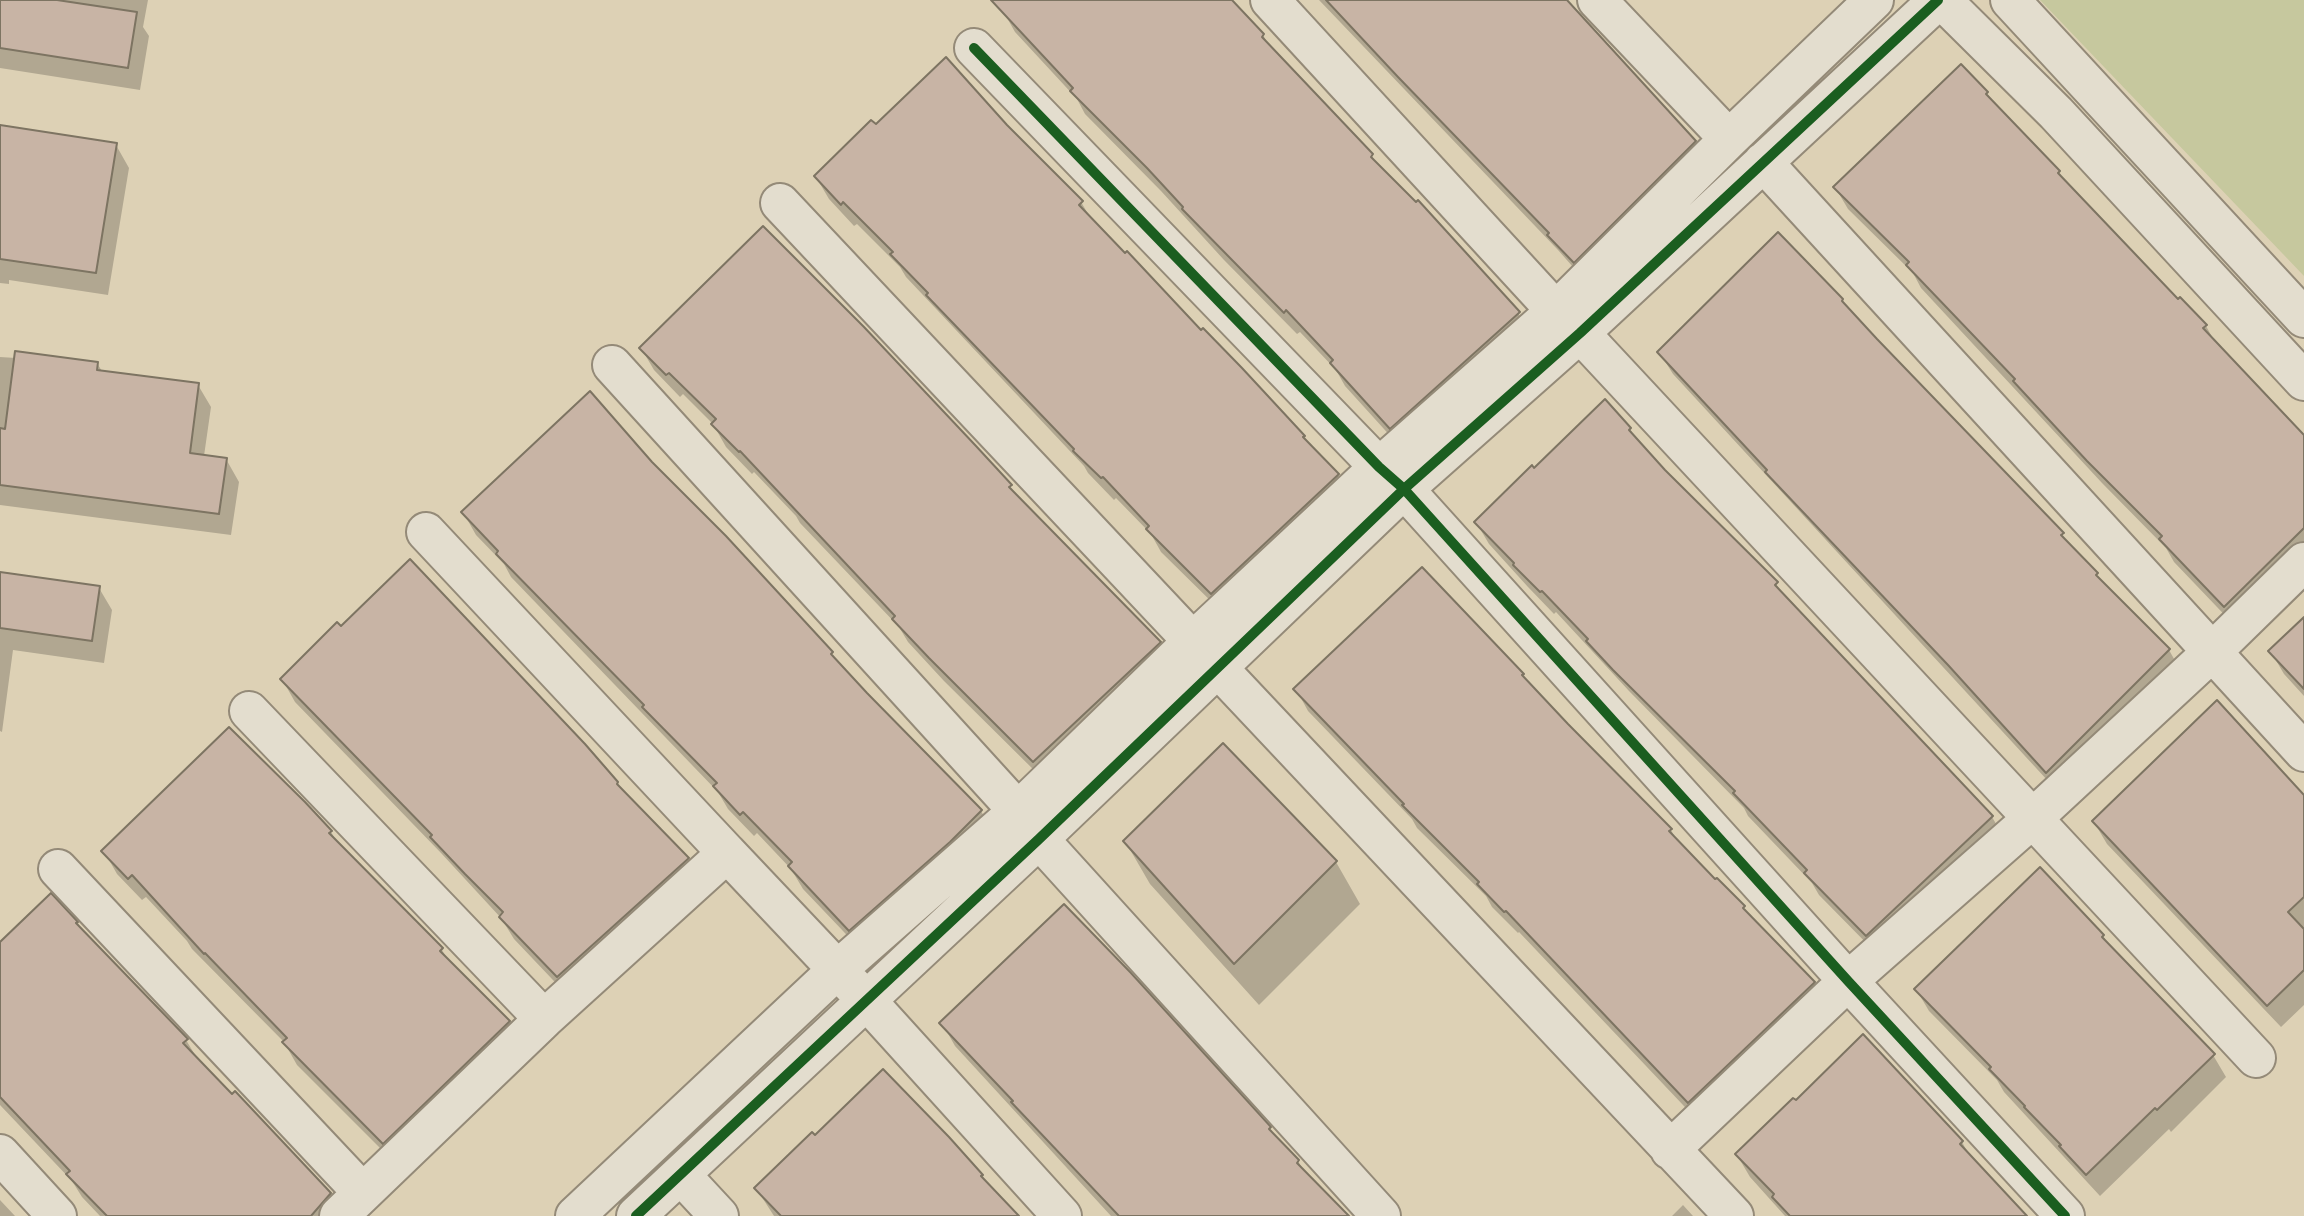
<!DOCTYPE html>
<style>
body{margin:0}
canvas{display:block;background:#ddd1b5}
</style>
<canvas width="2304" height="1216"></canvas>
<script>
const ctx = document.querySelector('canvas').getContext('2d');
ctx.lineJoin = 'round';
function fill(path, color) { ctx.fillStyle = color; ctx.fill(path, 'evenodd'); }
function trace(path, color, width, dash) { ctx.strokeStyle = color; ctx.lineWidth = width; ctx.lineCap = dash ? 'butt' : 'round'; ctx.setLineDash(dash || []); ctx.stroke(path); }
fill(new Path2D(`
 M2040,0H2304V276Z`), '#c6c89e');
fill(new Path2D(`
 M0,0H148L143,27L149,36L140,90L0,68Z
 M1012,0H1229L1263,35L1271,49L1372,156L1378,166L1518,313L1531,336L1403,450L1345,386L1336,370L1300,332L1297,334L1224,260L1161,191L1085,114L1077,99L1015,32L1002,9Z
 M1319,0H1562L1695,142L1708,165L1588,284L1558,250Z
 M1961,66L1987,93L1993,103L2059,172L2065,183L2178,301L2180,299L2206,326L2216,344L2304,437V563L2238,629L2174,562L2166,548L2102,483L1921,288L1913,273L1848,209L1835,187Z
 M0,126L116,145L129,168L108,295L9,280V284L0,283Z
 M1006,126L1081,202L1093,222L1201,333L1241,369L1338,475L1351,498L1225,615L1161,552L1151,534L1116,498L1114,500L1088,473L1084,466L906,277L900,267L857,224L854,226L829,199L816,177L876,127Z
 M1842,300L1846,307L2062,534L2071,548L2096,574L2102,583L2169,650L2182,673L2060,794L1673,374L1659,352Z
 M641,348L1010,486L1018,499L1159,643L1172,666L1047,783L944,681L908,642L899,627L800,523L796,516L754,472L752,474L726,447L713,424L683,394L680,397L654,370Z
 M0,357L97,363L103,373L198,385L211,407L204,456L226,459L239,482L231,535L0,505Z
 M1630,429L1638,443L1776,584L1785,598L1992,817L2005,839L1880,957L1819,895L1812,883L1748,816L1744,808L1629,691L1556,612L1554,614L1528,587L1489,544L1476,522L1534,470Z
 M651,463L831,653L836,662L981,811L994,834L863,952L803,889L791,869L757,833L754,836L728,809L718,792L511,577L504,564L476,535L463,512Z
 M0,575L99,588L112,610L104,663L13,650L2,732L0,731Z
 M2304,620V696L2284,674L2271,652Z
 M1522,675L1528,684L1671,830L1678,843L1743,907L1748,916L1814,983L1826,1005L1701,1124L1519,932L1518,933L1492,907L1486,896L1417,828L1412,819L1308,711L1296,689Z
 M282,679L617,783L622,792L688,859L701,881L571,999L514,939L501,918L441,853L295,702Z
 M2304,798V1005L2281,1027L2107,844L2094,822Z
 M331,832L339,845L442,950L450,963L509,1022L522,1045L397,1165L297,1065L284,1042L192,949L187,941L146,897L142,900L117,874L104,851Z
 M1125,841L1336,862L1360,904L1259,1005L1150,884Z
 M51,896L81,930L186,1040L200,1063L330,1194L343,1216H100L82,1197L72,1181L0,1105V945Z
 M2103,936L2109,946L2213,1055L2226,1077L2171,1132L2169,1129L2100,1196L2004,1092L1997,1080L1929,1011L1916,989Z
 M942,1023L1270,1128L1275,1137L1298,1161L1305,1173L1349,1216H1111L955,1046Z
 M815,1138L981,1176L987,1185L1016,1216H774L756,1188Z
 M1962,1142L1971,1158L2025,1216H1785L1750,1177L1737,1155Z
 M0,1200L15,1216H0Z
 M1683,1205L1693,1216H1672Z`), '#0003');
const building = new Path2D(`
 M0,0H57L137,12L128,68L0,48Z
 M991,0H1232L1264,34L1262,37L1373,154L1371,157L1416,202L1418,200L1520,312L1390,429L1330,363L1333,360L1286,310L1284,313L1182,209L1183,207L1147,168L1070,91L1073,88Z
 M1326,0H1567L1696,141L1574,263L1547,235L1549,233L1398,77Z
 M946,57L1007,125L1083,201L1079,205L1125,253L1127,251L1201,330L1203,328L1242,368L1305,436L1303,437L1339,474L1211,594L1146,529L1149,526L1103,477L1101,478L1073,451L1074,449L926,295L928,293L890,254L893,252L843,202L841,205L814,176L871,120L876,124Z
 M1961,64L1988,92L1986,94L2060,171L2058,173L2178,299L2180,297L2207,325L2203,328L2304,435V528L2224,607L2159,539L2162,536L2087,461L2013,381L2015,379L1906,265L1909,262L1833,187Z
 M0,125L117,143L96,273L0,259Z
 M763,226L864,327L976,446L1012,485L1009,487L1161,642L1033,762L929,658L892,619L895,616L740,451L739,452L711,424L716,419L669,373L666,375L639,348Z
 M1778,232L1843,299L1842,301L1877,339L2064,533L2061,535L2098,573L2096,575L2170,649L2046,773L1948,665L1765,472L1767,470L1657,352Z
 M15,351L98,362L97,370L199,383L190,453L227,458L219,514L0,485V428L5,429Z
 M590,391L652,462L726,536L833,652L831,654L867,693L982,810L950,842L849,931L788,866L792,862L743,812L740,815L713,786L717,783L642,707L644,705L496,554L498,551L461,512Z
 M1605,399L1631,428L1629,430L1665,470L1778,582L1775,585L1993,816L1866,936L1804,873L1807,870L1733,793L1735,791L1613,670L1586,641L1588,639L1542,591L1540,592L1513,565L1514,563L1474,522L1532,465L1534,468Z
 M410,559L585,744L618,782L617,784L689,858L557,977L499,917L503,912L465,874L430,837L432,835L280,679L337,622L341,626Z
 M1422,567L1524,674L1522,675L1568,724L1672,829L1669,831L1715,879L1717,878L1745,906L1743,908L1815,982L1688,1103L1506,911L1504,912L1477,884L1479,882L1402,805L1404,804L1293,689Z
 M0,572L100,586L92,641L0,628Z
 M2304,617V689L2268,651Z
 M2217,700L2304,795V897L2288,912L2304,929V970L2267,1006L2092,821Z
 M229,727L305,802L332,831L329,833L443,948L440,951L510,1021L383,1144L282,1042L287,1038L205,953L204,954L132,875L128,879L101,851Z
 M1223,743L1337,861L1234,964L1123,841Z
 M2040,867L2104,935L2102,937L2215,1054L2157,1110L2155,1108L2086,1175L2059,1146L2061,1145L2024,1107L2025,1106L1989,1069L1991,1067L1914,989Z
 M51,893L78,922L76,923L188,1039L183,1043L232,1094L235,1091L331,1193L311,1216H107L66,1174L70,1171L0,1097V942Z
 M1064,904L1131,973L1271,1127L1269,1129L1299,1160L1297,1163L1349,1216H1119L1011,1102L1013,1101L939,1023Z
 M1863,1034L1963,1141L1960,1144L2027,1216H1790L1772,1197L1774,1194L1735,1154L1793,1098L1796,1100Z
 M883,1069L949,1137L983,1175L981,1176L1019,1216H781L754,1188L812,1132L815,1135Z`);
fill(building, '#c8b4a5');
trace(building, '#7d7462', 2);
const minor = new Path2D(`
 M1270,0L1556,311
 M1597,0L1729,139
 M1942,0L2056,113L2304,381
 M2010,0L2304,318
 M974,48L1379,467L1404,489L1848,981L2065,1216
 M1763,162L2304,752
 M780,203L1734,1216
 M1580,333L2256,1058
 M612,365L1018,811
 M426,532L727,853
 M249,711L544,1019
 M1039,839L1381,1216
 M58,869L362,1192
 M1670,1150L1848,981L2032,819L2212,652L2304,562
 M0,1154L57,1216
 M681,1175L719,1216
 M339,1216L544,1019L727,853L867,1001L1062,1216
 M575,1216L836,971L1018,811L1192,642L1379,467L1556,311L1729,139L1874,0
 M636,1216L1039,839L1404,489L1580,333L1938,0`);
trace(minor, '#948a78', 42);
trace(minor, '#e3ddce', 38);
trace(new Path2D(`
 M974,48L1379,467L1404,489L1848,981L2065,1216
 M636,1216L1039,839L1404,489L1580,333L1938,0`), '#1b5e20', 10);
</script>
